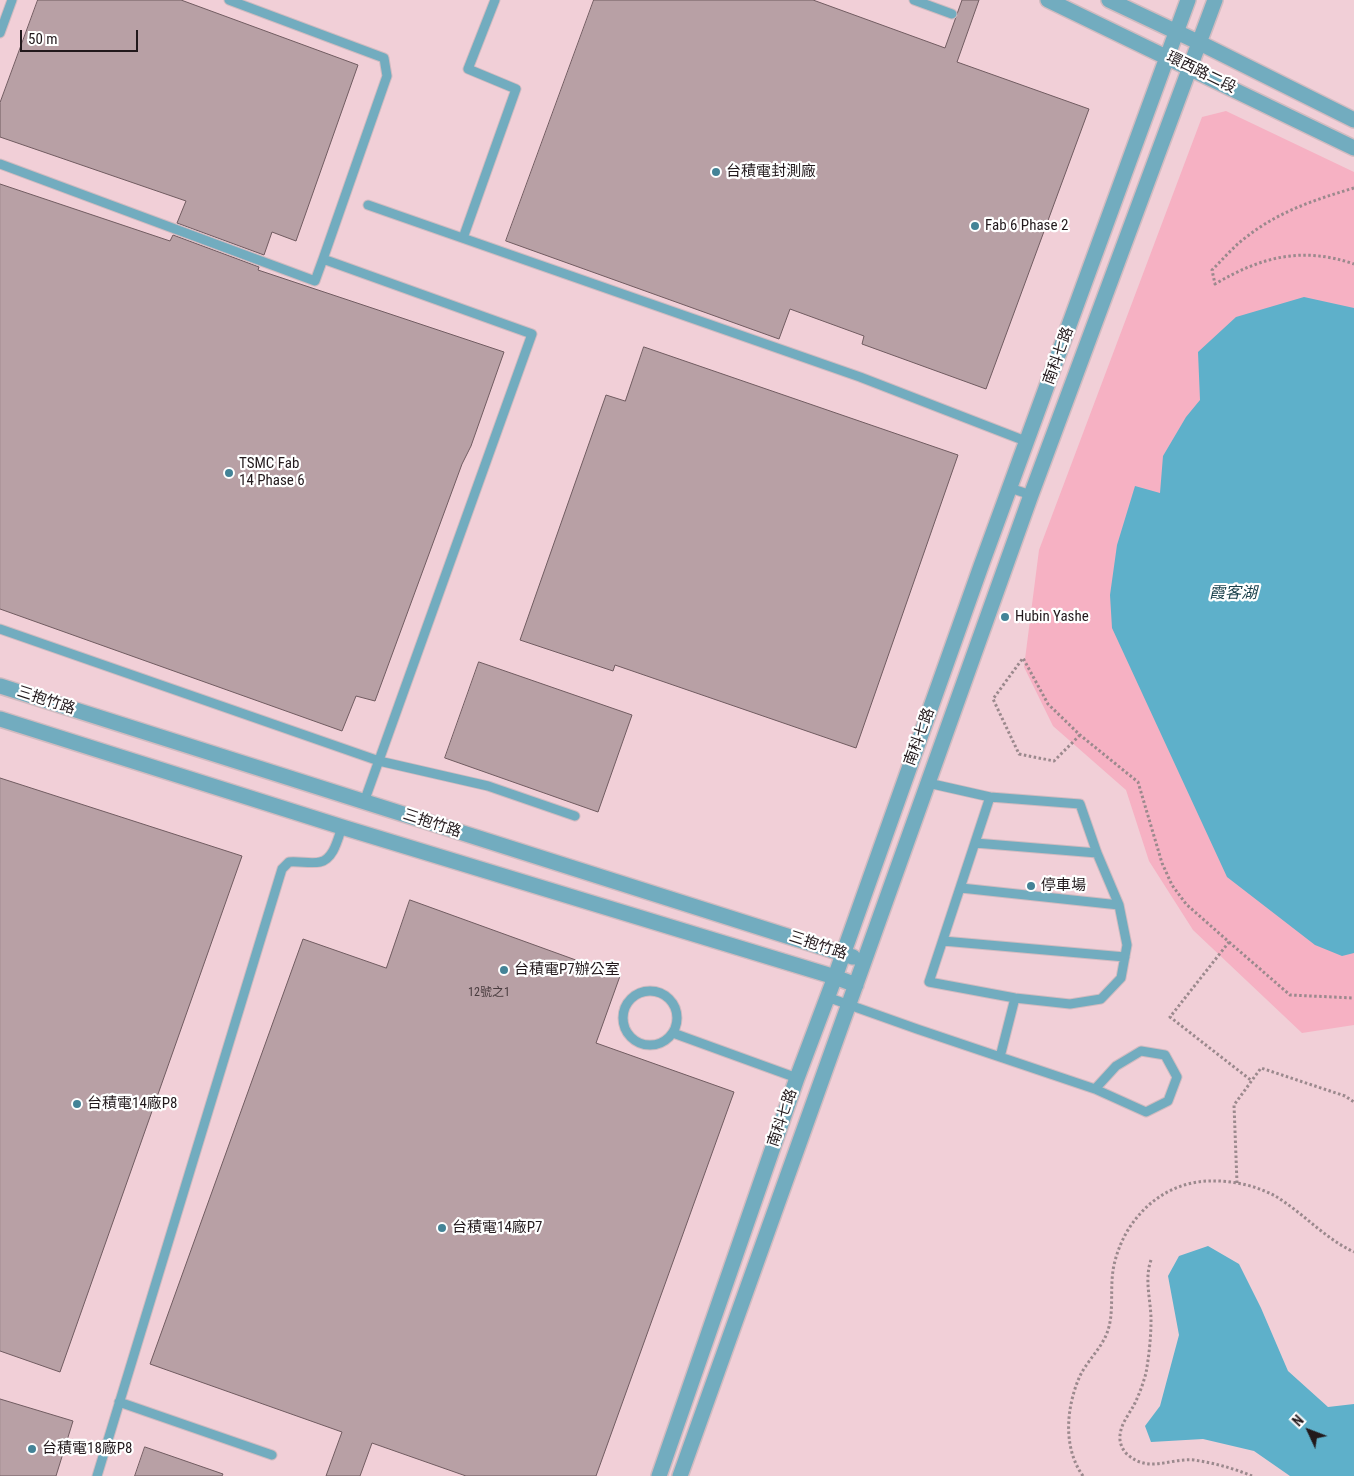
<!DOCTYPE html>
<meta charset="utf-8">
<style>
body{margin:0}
#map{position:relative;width:1354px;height:1476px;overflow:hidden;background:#f8dee4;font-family:"Roboto Condensed",sans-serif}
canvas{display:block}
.north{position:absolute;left:1284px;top:1406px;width:50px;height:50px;-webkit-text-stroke:4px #fff;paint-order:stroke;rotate:313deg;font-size:14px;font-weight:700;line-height:20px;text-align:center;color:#22191c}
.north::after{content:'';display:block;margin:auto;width:18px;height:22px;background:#22191c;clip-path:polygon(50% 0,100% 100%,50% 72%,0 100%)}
.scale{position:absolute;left:20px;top:30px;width:118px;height:22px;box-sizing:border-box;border:2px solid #22191c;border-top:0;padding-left:6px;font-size:15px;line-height:18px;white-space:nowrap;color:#22191c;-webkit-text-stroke:4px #fff;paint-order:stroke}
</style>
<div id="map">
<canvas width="1354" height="1476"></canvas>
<div class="north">N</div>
<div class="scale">50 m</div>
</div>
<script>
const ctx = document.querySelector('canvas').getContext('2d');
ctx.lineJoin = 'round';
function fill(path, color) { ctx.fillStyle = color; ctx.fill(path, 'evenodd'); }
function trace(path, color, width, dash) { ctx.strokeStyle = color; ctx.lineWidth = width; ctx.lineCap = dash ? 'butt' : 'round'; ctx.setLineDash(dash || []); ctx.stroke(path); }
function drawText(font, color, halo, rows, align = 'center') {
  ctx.font = font + ' "Roboto Condensed","Noto Sans TC",sans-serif'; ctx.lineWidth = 4.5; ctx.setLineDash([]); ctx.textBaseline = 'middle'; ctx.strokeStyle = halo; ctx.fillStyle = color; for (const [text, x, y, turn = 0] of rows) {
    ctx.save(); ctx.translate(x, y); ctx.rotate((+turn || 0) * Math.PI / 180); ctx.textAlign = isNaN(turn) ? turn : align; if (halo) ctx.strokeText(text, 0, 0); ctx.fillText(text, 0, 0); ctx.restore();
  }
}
fill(new Path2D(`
 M0,0H1354V1476H0Z`), '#f1cfd7');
fill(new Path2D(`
 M1226,111L1354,172V1025L1302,1033L1193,930L1149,861L1126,790L1053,726L1024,667L1039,550L1202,117Z`), '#f6b1c3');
fill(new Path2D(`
 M1304,297L1354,308V953L1342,956L1315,945L1227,877L1112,628L1110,595L1117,545L1135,486L1160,493L1163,456L1186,417L1200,400L1198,352L1236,317Z
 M1208,1246L1239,1264L1261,1308L1288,1371L1328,1407L1354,1404V1476H1290L1254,1451L1203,1439L1151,1442L1145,1426L1160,1406L1179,1335L1168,1276L1179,1256Z`), '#5eb0ca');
const building = new Path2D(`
 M38,0H181L358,65L296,241L272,232L264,255L177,223L186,201L0,137V103Z
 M594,0H813L945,48L962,0H979L957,62L1089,109L986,389L862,344L864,336L790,309L779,339L506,241Z
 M0,184L170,241L173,235L259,267L258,270L504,352L471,446L462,464L375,701L356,696L342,731L0,609Z
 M644,347L958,455L856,748L615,665L613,671L520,640L606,395L625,401Z
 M479,662L632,715L598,812L445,758Z
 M0,778L242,856L60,1372L0,1351Z
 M410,900L620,976L596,1043L734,1092L596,1476H466L372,1443L360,1476H326L342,1432L150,1364L303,939L386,968Z
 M0,1399L73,1421L56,1476H0Z
 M145,1447L223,1474L222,1476H135Z`);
fill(building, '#b8a0a5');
trace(building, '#715c61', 1);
const lane = new Path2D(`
 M229,0L384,58L387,76L323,259
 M914,0L952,14
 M0,33L12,0
 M0,164L315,281L323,259L532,334L364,802
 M368,205L860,377L1028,442
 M463,238L516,89L468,69L495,0
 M1010,488L1031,495
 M0,629L379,761L488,786L575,816
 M928,783L990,797L1080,804L1097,853L1119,905L1127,945L1121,978L1101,999L1070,1004L1015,998L929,982L990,797
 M975,843L1097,853
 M961,888L1119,905
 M943,941L1125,957
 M623 1018a27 27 0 1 1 54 0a27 27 0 1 1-54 0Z
 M827,997L917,1029L1095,1089L1146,1112L1168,1101L1177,1077L1165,1055L1141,1051L1116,1066L1095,1089
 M673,1033L797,1078
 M1000,1057L1015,998
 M119,1402L272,1455
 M97,1476L282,869L289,862C299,861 311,864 320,862C334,859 338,838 342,827`);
const street = new Path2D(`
 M1048,0L1354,148
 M1109,0L1200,43L1354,120
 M0,686L853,957
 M0,719L342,827L835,977L856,985
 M659,1476L797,1078L835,977L981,566L1188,0
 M680,1476L1031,495L1215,0`);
trace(lane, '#d1bbc0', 11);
trace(street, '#d1bbc0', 18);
trace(new Path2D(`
 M1354,188C1317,199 1280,211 1249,235C1235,245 1224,258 1212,270L1215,284C1261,257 1302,246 1354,264
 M1080,735L1054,761L1019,754L993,699L1023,658L1048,704L1080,735L1138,782L1162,863L1172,885L1186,904L1229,942L1170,1017L1252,1081
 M1229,942L1290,995L1354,998
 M1237,1183L1234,1105L1261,1068L1345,1096L1354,1102
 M1151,1260C1144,1280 1151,1300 1151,1320C1151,1337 1149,1356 1146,1373C1143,1384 1139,1395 1134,1405C1129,1414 1121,1424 1120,1435C1119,1443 1123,1451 1128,1455C1149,1473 1170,1458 1194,1460C1214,1463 1233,1468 1252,1476
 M1083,1476C1063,1448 1066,1409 1079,1378C1086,1362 1101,1349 1107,1333C1115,1312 1109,1288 1114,1265C1124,1220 1160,1183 1208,1181C1232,1180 1260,1186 1280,1199C1306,1216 1326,1239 1354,1252`), '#9b898d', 3, [2.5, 2.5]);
trace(lane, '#72acbf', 9);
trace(street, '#72acbf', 15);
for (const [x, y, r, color] of [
 [716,172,5,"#438397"],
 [975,226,5,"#438397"],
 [229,473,5,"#438397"],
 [1005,617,5,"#438397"],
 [1031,886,5,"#438397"],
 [504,970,5,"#438397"],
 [77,1104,5,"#438397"],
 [442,1228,5,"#438397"],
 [32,1449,5,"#438397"]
]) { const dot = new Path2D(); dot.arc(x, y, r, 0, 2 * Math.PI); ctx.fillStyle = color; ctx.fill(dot); trace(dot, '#fff', 2); }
drawText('12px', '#483b3e', null, [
 ["12號之1",489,993]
]);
drawText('15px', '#22191c', '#fff', [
 ["環西路二段",1201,73,26],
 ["南科七路",1059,356,-70],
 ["三抱竹路",46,701,18],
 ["南科七路",920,737,-70],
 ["三抱竹路",432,824,18],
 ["三抱竹路",818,946,18],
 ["南科七路",783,1118,-71]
]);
drawText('15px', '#22191c', '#fff', [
 ["台積電封測廠",726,172],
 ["Fab 6 Phase 2",985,226],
 ["TSMC Fab",239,464],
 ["14 Phase 6",239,481],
 ["Hubin Yashe",1015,617],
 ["停車場",1041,886],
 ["台積電P7辦公室",514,970],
 ["台積電14廠P8",87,1104],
 ["台積電14廠P7",452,1228],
 ["台積電18廠P8",42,1449]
], 'left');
drawText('italic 16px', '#183f4a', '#fff', [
 ["霞客湖",1233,594]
]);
</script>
